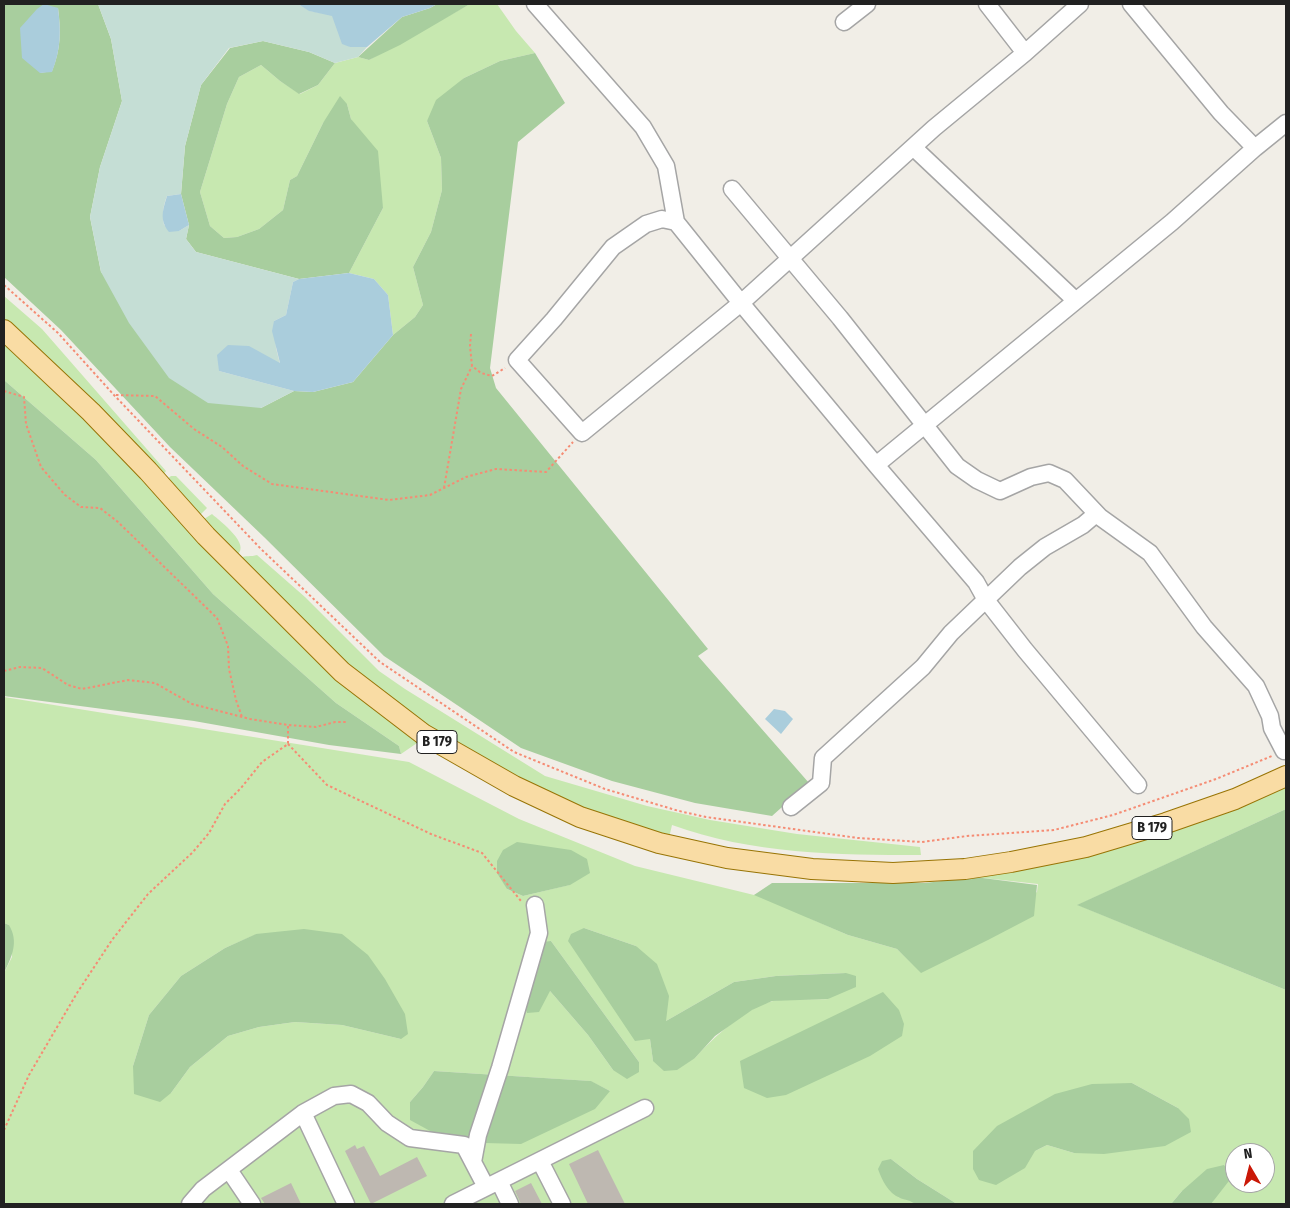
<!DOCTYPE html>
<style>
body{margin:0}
#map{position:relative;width:1290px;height:1208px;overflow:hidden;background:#f1eee7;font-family:"Fira Sans Condensed",sans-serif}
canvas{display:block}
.frame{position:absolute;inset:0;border:5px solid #212121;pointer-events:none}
.north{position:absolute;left:1225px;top:1143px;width:50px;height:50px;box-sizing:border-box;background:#fff;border:1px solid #a6a6a6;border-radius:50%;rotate:352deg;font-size:14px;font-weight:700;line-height:20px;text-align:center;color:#212121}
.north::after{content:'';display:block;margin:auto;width:18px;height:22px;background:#ca1807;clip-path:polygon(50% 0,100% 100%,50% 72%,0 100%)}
</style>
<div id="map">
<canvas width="1290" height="1208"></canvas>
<div class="frame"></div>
<div class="north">N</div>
</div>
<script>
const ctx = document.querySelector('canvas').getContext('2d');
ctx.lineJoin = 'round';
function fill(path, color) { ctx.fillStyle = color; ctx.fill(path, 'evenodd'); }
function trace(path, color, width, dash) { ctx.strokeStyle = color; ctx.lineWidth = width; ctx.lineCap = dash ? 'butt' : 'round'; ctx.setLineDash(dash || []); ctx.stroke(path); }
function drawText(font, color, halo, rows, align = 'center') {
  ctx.font = font + ' "Fira Sans Condensed",sans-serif'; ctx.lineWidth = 4; ctx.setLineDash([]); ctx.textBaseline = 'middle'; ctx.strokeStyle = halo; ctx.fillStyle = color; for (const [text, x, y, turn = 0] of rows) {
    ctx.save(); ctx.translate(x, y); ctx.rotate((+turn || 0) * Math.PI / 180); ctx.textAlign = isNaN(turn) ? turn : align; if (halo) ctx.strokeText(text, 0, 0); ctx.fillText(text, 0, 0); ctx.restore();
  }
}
fill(new Path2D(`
 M470,4H497L516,31L535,53L500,61L464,78L427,121L441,158L442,190L431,232L413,267L423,305L415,317L393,335L388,295L374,279L349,273L383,208L351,119L347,104L323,123L297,176L290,180L283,210L259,229L237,237L224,238L210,226L200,192L227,104L239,77L261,65L280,81L300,94L318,85L335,63L358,57L369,60Z
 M4,296L42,329L166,471L163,475L167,479L171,476H176L207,508L200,515L204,519L212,514C221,522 251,544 237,555L240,558C246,555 251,557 257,555L305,597L379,671L405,689L545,776L647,806L710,820L797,834L920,847L921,855C838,855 751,854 672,825L669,838L632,827L543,793L433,731L338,658L4,321Z
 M4,342L420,741L401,754L399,746L336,703L213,594L96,460L4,380Z
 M4,697L409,762L519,819L635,866L754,895L779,886L809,918L848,935L897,949L921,972L1037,892L1038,884L975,877L1054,864L1122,846L1286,785V809L1078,905L1286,990V1204H1211L1214,1199L1182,1191L1171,1204H957L917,1179L891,1159L898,1197L912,1201L915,1204H4V973L12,957L9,925L4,923ZM569,885L523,896L507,889ZM584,928L636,946L666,1021L734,982L776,976L846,973L828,999C812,1000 788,998 773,1001C747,1006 712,1039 695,1058L653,1061L650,1039ZM257,934L401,1039L342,1025L295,1022L259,1027L228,1036L190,1067L171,1093L133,1066L149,1015L181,976L225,948ZM551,941L639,1062L638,1072L613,1070L588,1035L550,991ZM434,1071L590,1081L610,1091L410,1102L423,1087ZM1132,1083L1178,1108L1074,1153L1047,1145L1035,1151ZM1235,1153H1265V1183H1235Z`), '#c7e8b0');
fill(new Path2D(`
 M4,4H98L111,39L122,101L100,167L90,217L101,272L261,408L294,391L313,392L353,382L393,335L415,317L423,305L413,267L431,232L442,190L441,158L427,121L436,100L464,78L500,61L535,53L565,103L518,142L490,368L496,388L708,649L698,656L809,783L772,816L695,803L612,781L521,748L384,656L264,537L170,447L61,330L4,277ZM58,8C61,31 61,49 52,71L40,73Z
 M437,4H470L400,45L369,60L358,57L402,17L430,8Z
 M263,41L309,52L335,63L318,85L299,94L280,81L261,65L239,77L227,104L200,192L210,226L224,238L237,237L259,229L283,210L290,180L297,176L323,123L340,96L347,104L351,119L378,151L383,208L349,273L299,279L196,252L186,239L189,225L181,194L185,146L201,85L230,48Z
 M4,380L96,460L213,594L336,703L399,746L401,754L329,745L194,721L4,696Z
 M1286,809V990L1077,905Z
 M517,842L571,850L587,859L590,873L570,885L523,896L507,889L497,873V861L503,850Z
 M975,877L1037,885L1034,916L988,940L921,973L897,949L848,935L754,895L772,883H925Z
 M4,923L9,925C19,942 12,956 4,973Z
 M584,928L636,946L657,964L669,996L666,1021L734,982L776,976L846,973L856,976V987L828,999L772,1001L752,1010L715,1036L695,1058L677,1070L664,1071L653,1061L650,1039L635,1041L568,941L571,934Z
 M304,929L342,934L368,955L385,979L405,1014L408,1034L401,1039L342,1025L295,1022L259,1027L228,1036L190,1067L171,1093L160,1102L134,1094L133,1066L149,1015L181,976L225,948L256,934Z
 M551,941L639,1062V1072L627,1079L613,1070L588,1035L550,991L539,1012L527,1013L524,1002L536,943Z
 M883,992L899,1010L904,1024L902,1036L870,1056L786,1095L767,1098L744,1088L740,1061Z
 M434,1071L591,1081L610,1091L595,1109L521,1144L485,1143L443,1138L410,1120V1102L423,1087Z
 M1132,1083L1178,1108L1189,1119L1191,1132L1165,1146L1104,1154L1074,1153L1047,1145L1035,1151L1025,1168L996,1185L979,1180L973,1169V1151L997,1126L1055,1094L1092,1084Z
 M891,1159L917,1179L957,1204H915C910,1200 905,1200 900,1198C888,1193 882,1180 878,1169L882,1161Z
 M1224,1165L1232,1177L1211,1204H1171L1182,1191L1207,1169Z`), '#a8ce9e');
fill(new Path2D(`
 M98,4H298L310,11L332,15L350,47H367L358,57L335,63L309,52L263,41L229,48L201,85L185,146L181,194L167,196C163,206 162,214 164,225L179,231L189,225L186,239L196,252L299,279L293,282L286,315L274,321L276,348L280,364L219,371L294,391L261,408L208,403L169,378L129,323L101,272L90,217L100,167L122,101L111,39Z`), '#c5ded5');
fill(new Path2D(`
 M44,4L58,8C61,31 61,49 52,72L40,73L22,58L20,28L37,9Z
 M298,4H437L430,8L402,17L367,47H350L342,44L332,16L309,11Z
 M181,194L189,225L179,231L169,232C159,220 163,209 167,196Z
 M349,273L374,279L388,295L393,335L353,382L313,392L294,391L219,371L217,355L228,345L249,346L280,363L272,331L274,321L286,315L293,282L299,279Z
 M774,709L785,711L793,719L781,734L765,719Z`), '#aacddc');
fill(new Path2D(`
 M355,1145L357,1149L364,1146L380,1176L417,1157L427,1176L371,1204L345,1151Z
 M598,1150L625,1204H588L569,1164Z
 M291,1183L301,1204H265L261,1198Z
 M531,1183L542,1204H521L515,1191Z`), '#beb8b1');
const minor = new Path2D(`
 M535,4L643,127L666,166L676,222L741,303L876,465L976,582L986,600L1025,650L1138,785
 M987,4L1025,53
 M1131,4L1221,113L1255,148
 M844,22L867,4
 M913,147L1075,300
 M732,189L840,318L957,466L977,480L1000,491L1031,477L1049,473L1065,480L1100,517L1150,553L1204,627L1256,686L1270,716L1272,728L1284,751
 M676,222L662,219L646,224L613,247L554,319L517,360L582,433L741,303L934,128L1025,53L1080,4
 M876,465L1172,222L1255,148L1286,123
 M791,807L821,783L823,758L923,667L951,633L1020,567L1045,547L1083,525L1096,514
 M303,1113L346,1204
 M540,1161L562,1204
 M473,1162L478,1135L500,1068L539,933L535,905
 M229,1170L252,1204
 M499,1181L510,1204
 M190,1204L203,1189L303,1113L334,1096L351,1094L368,1103L387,1123L410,1138L464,1145L486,1187
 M453,1204L645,1108`);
const major = new Path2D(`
 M4,330L91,412L148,471L206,536L342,672L423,734L514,786L580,817L659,843L727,858L812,869L893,873L965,869L1011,862L1086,847L1166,823L1235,799L1286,776`);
trace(minor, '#a5a5a5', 19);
trace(major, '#987405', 22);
trace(new Path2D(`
 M4,285L58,333L114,395L261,549L380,662L514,752L605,789L679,811L706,817L858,838L922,842L967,836L1054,830L1113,815L1216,779L1272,756
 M471,334L470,346L472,366L481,373L492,376L505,368
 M4,391L24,397L26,424L41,467L65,495L81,507L100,508L118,522L217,618L228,646L229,669L236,700L242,717
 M116,395L155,396L194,429L222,447L243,466L272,484L389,500L430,495L466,477L496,469L546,472L573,442
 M444,488L461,389L472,366
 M4,671L20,667L42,668L68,685L82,689L128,680L155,683L192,704L250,719L288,725L316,727L335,722H346
 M288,744L327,785L431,834L482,853L521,901
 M4,1130L29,1075L77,993L112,940L148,894L193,852L209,833L225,804L241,788L262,762L288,744V725`), '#f58c74', 2, [2.5, 2.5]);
trace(minor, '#fff', 16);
trace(major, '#f9dca4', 20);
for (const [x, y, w] of [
 [437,742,40],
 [1152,828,40]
]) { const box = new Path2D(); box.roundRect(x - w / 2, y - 11.5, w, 23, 4); ctx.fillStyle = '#fff'; ctx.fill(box); trace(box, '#212121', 1); }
drawText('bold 14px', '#212121', null, [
 ["B 179",437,742],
 ["B 179",1152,828]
]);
</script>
